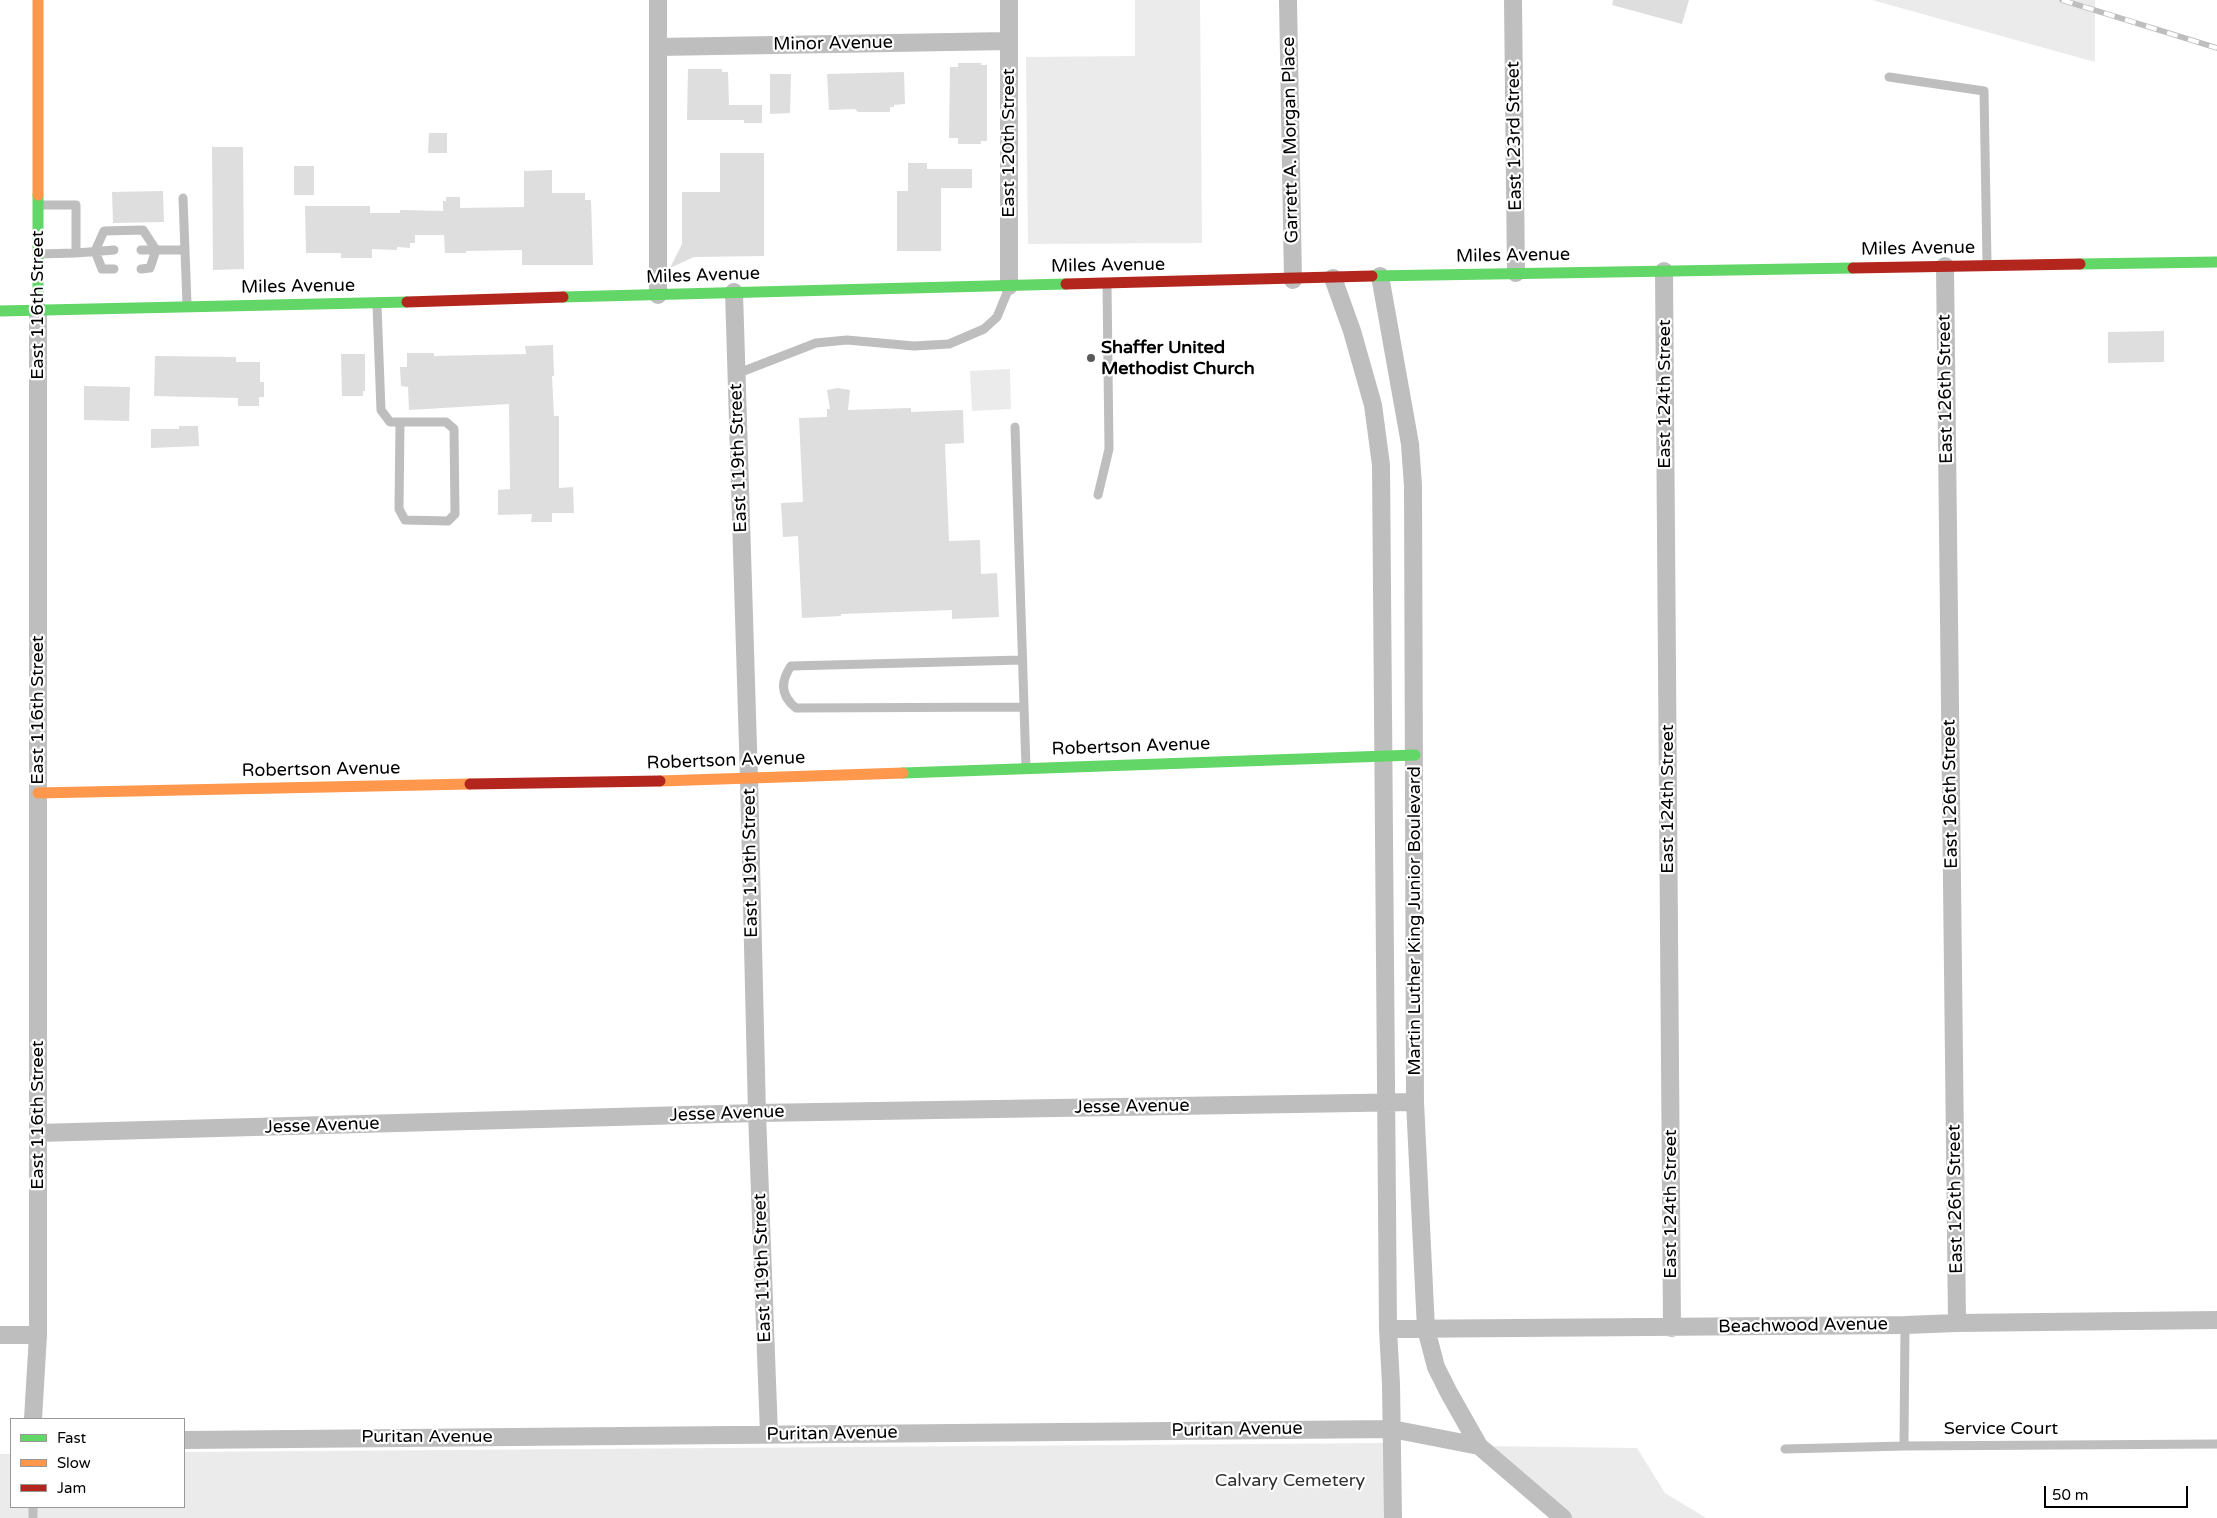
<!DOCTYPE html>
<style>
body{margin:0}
#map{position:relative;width:2217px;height:1518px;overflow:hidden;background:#fff;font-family:"Varela Round",sans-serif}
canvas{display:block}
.legend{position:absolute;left:10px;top:1418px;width:175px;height:90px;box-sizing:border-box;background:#fff;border:1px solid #999;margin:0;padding:6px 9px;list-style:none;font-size:15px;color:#000}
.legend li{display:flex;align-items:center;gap:10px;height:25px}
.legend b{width:25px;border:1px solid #999}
.scale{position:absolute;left:2044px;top:1486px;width:144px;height:22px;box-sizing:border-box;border:2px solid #000;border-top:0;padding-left:6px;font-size:15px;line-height:18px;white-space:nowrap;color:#000;-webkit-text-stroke:4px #fff;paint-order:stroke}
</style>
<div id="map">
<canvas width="2217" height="1518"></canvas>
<ul class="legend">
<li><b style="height:6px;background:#63d668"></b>Fast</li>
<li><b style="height:6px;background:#ff974d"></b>Slow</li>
<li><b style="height:6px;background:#b3261e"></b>Jam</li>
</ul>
<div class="scale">50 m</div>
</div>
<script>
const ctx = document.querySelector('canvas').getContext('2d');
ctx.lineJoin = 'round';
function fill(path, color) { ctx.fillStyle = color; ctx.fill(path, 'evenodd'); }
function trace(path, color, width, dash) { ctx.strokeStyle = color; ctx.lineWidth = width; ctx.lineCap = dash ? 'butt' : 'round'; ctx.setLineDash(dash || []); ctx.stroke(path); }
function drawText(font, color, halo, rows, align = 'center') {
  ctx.font = font + ' "Varela Round",sans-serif'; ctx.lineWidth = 4.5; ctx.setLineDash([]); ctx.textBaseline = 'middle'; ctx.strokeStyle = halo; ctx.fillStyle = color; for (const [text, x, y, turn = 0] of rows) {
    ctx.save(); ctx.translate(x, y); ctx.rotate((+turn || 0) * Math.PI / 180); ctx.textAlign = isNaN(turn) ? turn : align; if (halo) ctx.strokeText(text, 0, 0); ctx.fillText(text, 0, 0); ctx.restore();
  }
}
fill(new Path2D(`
 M1135,0H1200L1202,243L1028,244L1026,57L1135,56Z
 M1872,0H2095V62Z
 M1010,369L1011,409L972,411L970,371Z
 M1385,1443L1386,1518H0V1454H11V1507H184V1452Z
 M1479,1446L1637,1448L1665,1493L1706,1518H1563Z`), '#ebebeb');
fill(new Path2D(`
 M1613,0H1689L1682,24L1612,5Z
 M958,63H981V65H987V141H981V144H958V138H949L950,67H958Z
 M688,69H722V72H728L729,105H762V123H744V120H687Z
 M904,72L905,104L894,105V107H890V112H858L855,109L829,110L827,74Z
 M770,74H791L790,113L770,114Z
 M429,133H447V153H428Z
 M212,147H243L244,269L213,270Z
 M720,153H764V256L694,257L670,268L682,244V192H720Z
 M908,163H927V169H972V188H941V251H897V191H908Z
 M294,166H314V195H294Z
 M552,170V193H585V200H591L593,265H522V250L466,251V253H445L444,235H415V243H410V248L397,247V250L372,249V258H341V253H306L305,206H370V213H400V210H403L443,211V201H446V197H460V208L524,207V171Z
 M163,191L164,222L113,223L112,192Z
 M2164,331V362L2108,363V332Z
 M553,345L554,376H552L554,416H559V488L573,487L574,513H552V522H531L532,514L498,515V490L510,489L509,404L409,410L408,387L401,386L400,367H407V353H434V356L526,354L525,346Z
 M341,354H365V391H363V396H342Z
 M155,356L236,357V362H260V382H264V397H259V406H238V398L154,396Z
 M84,386L130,387L129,421L84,420Z
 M838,388L850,390L848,410L911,408V412L963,410L964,443L945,444L949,541L980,540L981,574L997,573L999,617L952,619V610L841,614V616L802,618L798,536L783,537L781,503L803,502L799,418L827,417V409H830L827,390Z
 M179,426H198L199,446L151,448V429H179Z`), '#dedede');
trace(new Path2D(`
 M1889,77L1984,91L1987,263
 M183,198L187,304
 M38,205H76V253L38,254
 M141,250H184
 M76,253L114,250
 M114,269H102L95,251L104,231L143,230L156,250L150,268L141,269
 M377,306L381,410L390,422H446L454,429L455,514L448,521L405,520L399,509L400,422
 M736,374L816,343L847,340L914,346L949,344L984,329L997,317L1009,288
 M1015,427L1026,768
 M1098,495L1109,449L1107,284
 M1022,660L791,666C780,682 781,696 796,708L1024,707
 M1904,1446L1905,1325
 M1785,1449L1904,1446L2217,1444
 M33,1507V1518`), '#bebebe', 9);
trace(new Path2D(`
 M658,0V295
 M1009,0V286
 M1288,0L1293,280
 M1513,0L1516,273
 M658,47L1009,41
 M1945,266L1957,1323
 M1664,271L1672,1328
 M1380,276L1410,444L1413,486L1415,1102L1426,1329L1436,1367L1449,1393L1479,1446L1563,1518
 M1333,278L1352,331L1373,405L1381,465L1388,1329L1391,1384L1393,1518
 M734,292L749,779L757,1113L769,1434
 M38,1133L757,1113L1415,1102
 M1388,1329L1905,1325L1957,1323L2217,1320
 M0,1335H38
 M33,1419L38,1335V310
 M184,1440L1392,1429L1479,1446`), '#bebebe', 18);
trace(new Path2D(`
 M38,195V310
 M2080,264L2217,262
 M1372,276L1853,268
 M563,297L1066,284
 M0,311L407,302
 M903,773L1415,755`), '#63d668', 11);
trace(new Path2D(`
 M38,0V195
 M660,781L903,773
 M38,793L470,784`), '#ff974d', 11);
trace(new Path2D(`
 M1853,268L2080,264
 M1066,284L1372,276
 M407,302L563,297
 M470,784L660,781`), '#b3261e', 11);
const rail = new Path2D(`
 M2062,0L2217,48`);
trace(rail, '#bebebe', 5.5);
trace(rail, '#fff', 4, [11]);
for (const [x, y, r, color] of [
 [1091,358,5,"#595959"]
]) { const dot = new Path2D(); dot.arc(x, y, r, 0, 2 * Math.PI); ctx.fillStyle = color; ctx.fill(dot); trace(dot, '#fff', 2); }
drawText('18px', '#000', '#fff', [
 ["Minor Avenue",833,44,-1],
 ["East 123rd Street",1515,136,-91],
 ["Garrett A. Morgan Place",1291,140,-91],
 ["East 120th Street",1009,143,-90],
 ["Miles Avenue",1918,249,-1],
 ["Miles Avenue",1513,256,-1],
 ["Miles Avenue",1108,266,-1],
 ["Miles Avenue",703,276,-2],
 ["Miles Avenue",298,287,-1],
 ["East 116th Street",38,305,-90],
 ["East 126th Street",1946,389,-91],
 ["East 124th Street",1665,394,-90],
 ["East 119th Street",739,458,-92],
 ["East 116th Street",38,710,-90],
 ["Robertson Avenue",1131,747,-2],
 ["Robertson Avenue",726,761,-2],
 ["Robertson Avenue",321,770,-1],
 ["East 126th Street",1951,794,-91],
 ["East 124th Street",1668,799,-90],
 ["East 119th Street",751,863,-91],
 ["Martin Luther King Junior Boulevard",1415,921,-90],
 ["Jesse Avenue",1132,1107,-1],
 ["Jesse Avenue",727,1114,-2],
 ["East 116th Street",38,1115,-90],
 ["Jesse Avenue",322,1126,-2],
 ["East 126th Street",1956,1199,-91],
 ["East 124th Street",1671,1204,-90],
 ["East 119th Street",763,1268,-92],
 ["Beachwood Avenue",1803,1326,-1],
 ["Service Court",2001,1429],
 ["Puritan Avenue",1237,1430,-1],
 ["Puritan Avenue",832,1434,-1],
 ["Puritan Avenue",427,1437]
]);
drawText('bold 18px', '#000', '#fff', [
 ["Shaffer United",1101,348],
 ["Methodist Church",1101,369]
], 'left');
drawText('18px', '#313131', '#fff', [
 ["Calvary Cemetery",1290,1481]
]);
</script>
